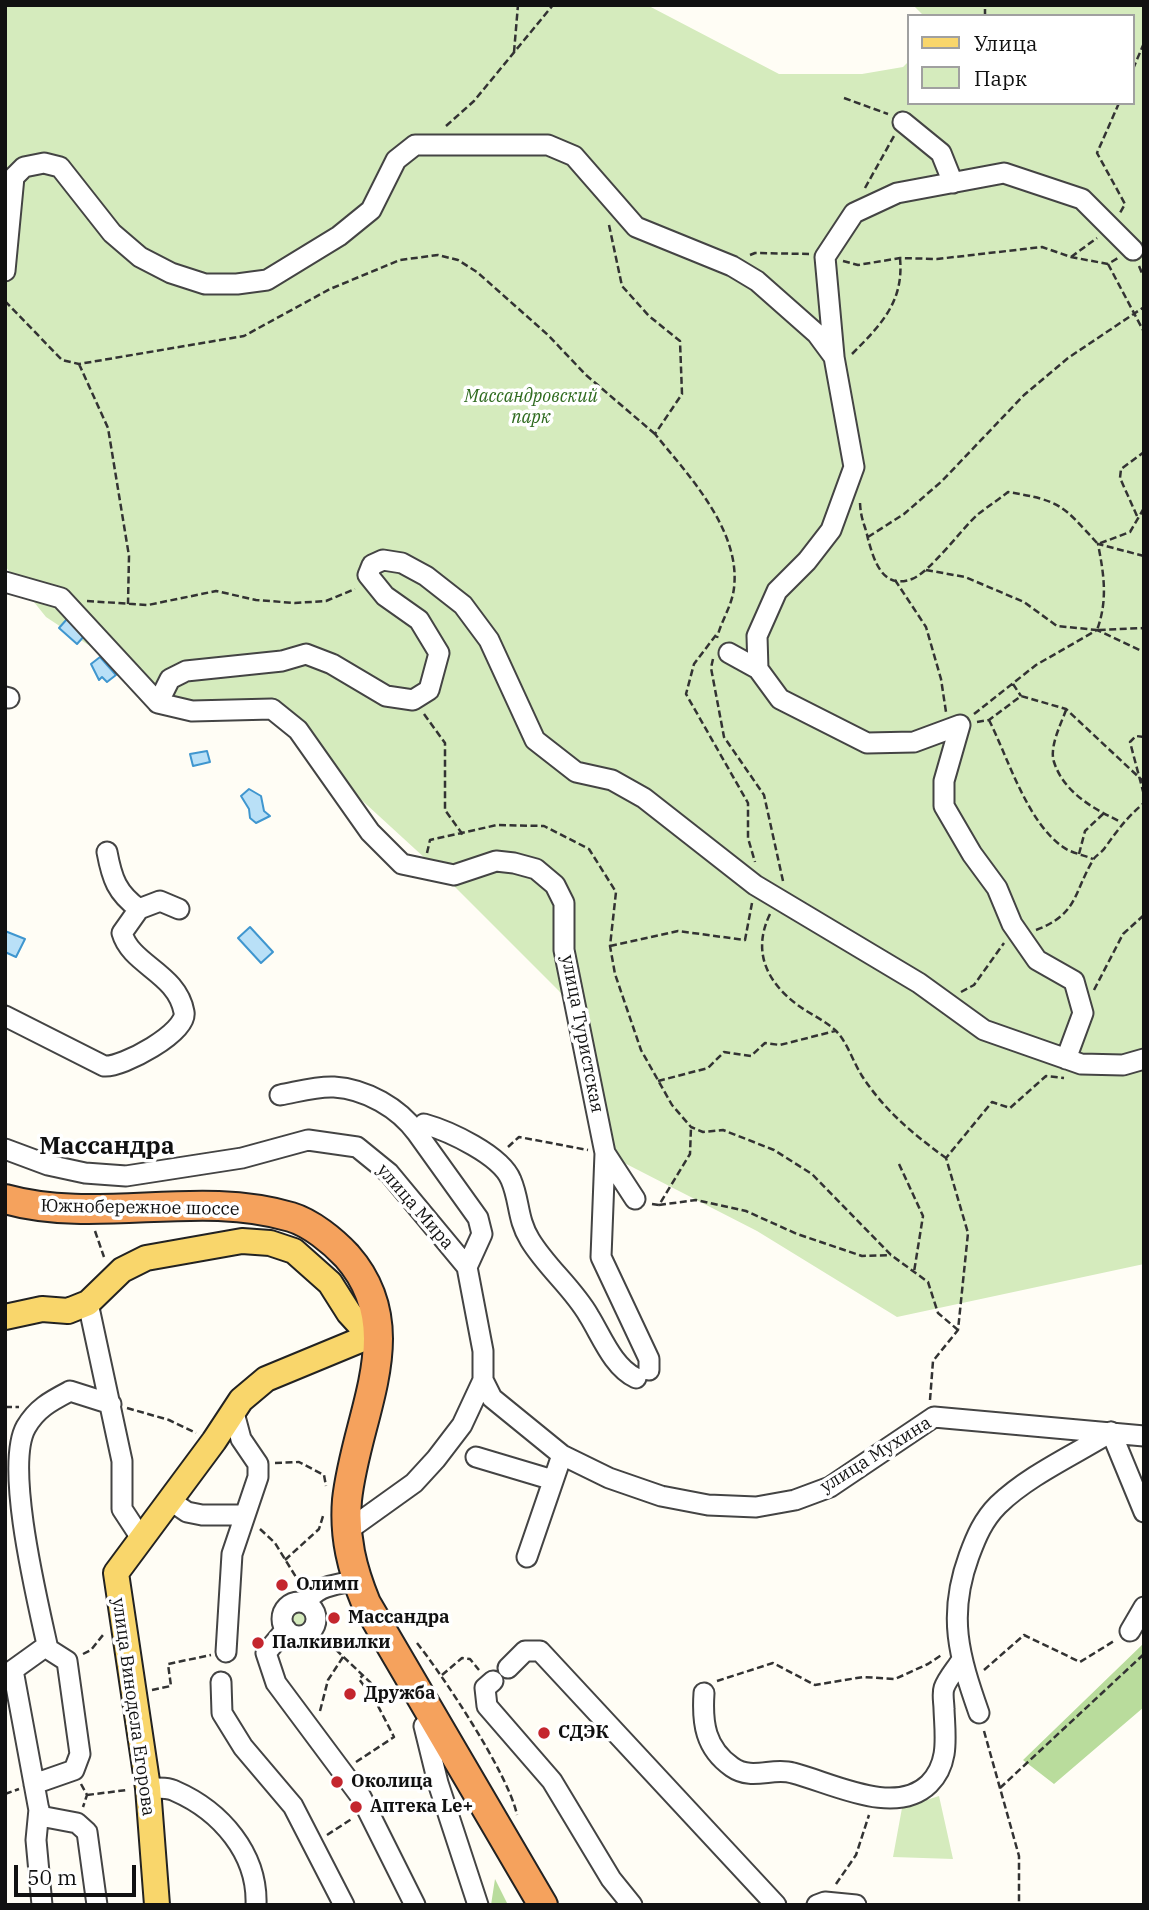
<!DOCTYPE html>
<meta charset="utf-8">
<style>
body{margin:0}
#map{position:relative;width:1149px;height:1910px;overflow:hidden;background:#fffdf5;font-family:"IBM Plex Serif",serif}
canvas{display:block}
.frame{position:absolute;inset:0;border:7px solid #111;pointer-events:none}
.legend{position:absolute;left:907px;top:14px;width:228px;height:91px;box-sizing:border-box;background:#fff;border:2px solid #a0a0a0;margin:0;padding:9px 12px;list-style:none;font-size:21px;color:#111}
.legend li{display:flex;align-items:center;gap:14px;height:35px}
.legend b{width:35px;border:2px solid #a0a0a0}
.scale{position:absolute;left:14px;top:1865px;width:122px;height:32px;box-sizing:border-box;border:4px solid #111;border-top:0;padding-left:9px;font-size:21px;line-height:24px;white-space:nowrap;color:#111;-webkit-text-stroke:5px #fff;paint-order:stroke}
</style>
<div id="map">
<canvas width="1149" height="1910"></canvas>
<div class="frame"></div>
<ul class="legend">
<li><b style="height:9px;background:#f9d66b"></b>Улица</li>
<li><b style="height:19px;background:#d5ebbd"></b>Парк</li>
</ul>
<div class="scale">50 m</div>
</div>
<script>
const ctx = document.querySelector('canvas').getContext('2d');
ctx.lineJoin = 'round';
function fill(path, color) { ctx.fillStyle = color; ctx.fill(path, 'evenodd'); }
function trace(path, color, width, dash) { ctx.strokeStyle = color; ctx.lineWidth = width; ctx.lineCap = dash ? 'butt' : 'round'; ctx.setLineDash(dash || []); ctx.stroke(path); }
function drawText(font, color, halo, rows, align = 'center') {
  ctx.font = font + ' "IBM Plex Serif",serif'; ctx.lineWidth = 7; ctx.setLineDash([]); ctx.textBaseline = 'middle'; ctx.strokeStyle = halo; ctx.fillStyle = color; for (const [text, x, y, turn = 0] of rows) {
    ctx.save(); ctx.translate(x, y); ctx.rotate((+turn || 0) * Math.PI / 180); ctx.textAlign = isNaN(turn) ? turn : align; if (halo) ctx.strokeText(text, 0, 0); ctx.fillText(text, 0, 0); ctx.restore();
  }
}
fill(new Path2D(`
 M5,5H647L779,74H862L903,67L909,61V103H1133V16H924L913,5H1144V1264L897,1317L757,1231L599,1150L578,1016L559,991L439,871L259,706L170,708L102,654L46,617L5,566Z
 M291 1621a9 9 0 1 1 18 0a9 9 0 1 1-18 0Z
 M939,1796L953,1859L893,1857L902,1808Z`), '#d5ebbd');
fill(new Path2D(`
 M1144,1643V1707L1054,1784L1023,1760Z
 M495,1879L508,1905H491Z`), '#b9dc9c');
const water = new Path2D(`
 M67,619L85,635L77,644L59,628Z
 M100,657L116,675L107,682L102,677L99,680L91,664Z
 M207,751L210,762L193,766L190,754Z
 M249,789L261,796L264,811L270,816L256,823L250,818L249,809L241,796Z
 M250,927L273,952L261,963L238,938Z
 M5,931L25,939L16,957L5,952Z`);
fill(water, '#b9e0f7');
trace(water, '#3f96cf', 2);
const minor = new Path2D(`
 M903,122L941,153L953,183
 M5,271L14,177L24,167L44,163L60,167L112,233L140,257L171,273L205,284H237L267,280L339,236L371,210L396,160L415,145H548L574,156L636,227L732,266L757,281L817,334L834,357L854,467L831,530L807,561L777,591L757,636L758,669
 M834,356L825,257L854,213L897,193L1004,173L1082,199L1133,250
 M5,582L61,598L158,703L192,711L272,709L298,730L370,832L402,864L454,875L496,861L514,863L536,869L555,885L564,903V950L605,1153L601,1257L649,1359V1370
 M729,653L758,669L780,699L867,743L914,742L960,725L944,781V806L972,854L997,888L1012,924L1037,960L1074,981L1083,1013L1066,1059
 M5,697L9,698
 M158,703L170,679L186,671L282,661L306,654L332,664L386,696L413,700L429,690L439,653L419,620L385,596L368,575L372,565L383,560L402,563L426,576L463,605L489,640L535,740L576,772L612,780L644,798L755,885L919,983L984,1030L1081,1064L1123,1065L1144,1059
 M107,852C112,879 117,893 139,909
 M5,1016L104,1066C122,1068 188,1032 184,1012C177,973 131,965 122,933L139,909L160,901L179,909
 M280,1095C297,1092 317,1086 334,1087C366,1089 399,1108 417,1133
 M5,1149L48,1165L85,1173L126,1176L242,1158L308,1140L357,1147L389,1173L467,1267L483,1351V1380L462,1425L436,1459L414,1483L347,1531
 M605,1153L635,1199
 M467,1267L482,1234L478,1218L417,1133L424,1124C449,1131 501,1155 511,1180C520,1201 517,1219 530,1240C547,1268 573,1288 589,1316C602,1337 613,1367 636,1378
 M88,1303L122,1461V1509L141,1538
 M483,1380L492,1398L562,1455L609,1478L661,1496L708,1505L756,1507L795,1500L830,1487L934,1417L1144,1436
 M1111,1432L1144,1512
 M476,1457L553,1480
 M171,1501L187,1512L202,1515H245
 M527,1557L562,1455
 M282 1619a17 17 0 1 1 34 0a17 17 0 1 1-34 0Z
 M307,1604C313,1589 328,1586 343,1583
 M286,1629L266,1653L276,1683L361,1797L415,1905
 M1130,1631L1144,1607
 M48,1649C38,1603 4,1466 26,1427C37,1408 51,1401 70,1391L111,1404
 M226,1652L232,1554L258,1477V1464L241,1439L233,1409
 M508,1668L525,1651H540L776,1905
 M493,1681L485,1688L487,1706L552,1781L611,1879L632,1905
 M221,1682L222,1713L243,1747L293,1806L344,1905
 M704,1693C702,1723 705,1748 732,1767C752,1781 772,1767 793,1773C832,1783 895,1817 929,1784C950,1763 945,1736 944,1709C944,1703 942,1694 944,1688C947,1679 956,1669 961,1661
 M979,1713C959,1656 947,1616 969,1556C976,1537 983,1520 998,1505C1029,1475 1074,1455 1111,1432
 M424,1726L438,1783L478,1905
 M34,1784L74,1770L80,1754L67,1661L45,1647L13,1670C22,1719 31,1767 40,1816L77,1823L87,1832L97,1905
 M148,1788C156,1788 168,1787 175,1791C221,1811 258,1854 256,1905
 M39,1809L36,1840L42,1905
 M817,1905L825,1902L856,1905`);
const major = new Path2D(`
 M5,1317L42,1309L68,1311L88,1303L122,1270L146,1258L242,1241L270,1243L294,1251L330,1283L349,1313L370,1336L266,1379L241,1400L214,1441L116,1573L148,1788L157,1905`);
const highway = new Path2D(`
 M5,1199C98,1225 197,1189 291,1217C311,1223 333,1241 347,1256C412,1330 356,1414 347,1500C344,1537 352,1569 366,1603L543,1905`);
trace(minor, '#444', 23);
trace(major, '#222', 28);
trace(highway, '#222', 32);
trace(new Path2D(`
 M985,16V5
 M514,52L518,5
 M1133,69L1144,43
 M844,98L888,114
 M1119,103L1097,153L1125,204L1120,213
 M446,126L474,101L553,5
 M865,188L894,136
 M609,225L622,286L649,316L680,341L682,394L655,434C688,475 741,530 734,588C732,606 721,621 717,638
 M750,255L755,253L809,254
 M1071,257L1097,238
 M843,261L858,265L900,258L937,259L1042,247L1071,257L1108,264L1118,258
 M1108,264L1144,332
 M1139,266L1144,278
 M5,301L62,360L79,364L244,336L330,289L400,260L438,255L458,260L477,272L548,335L586,375L655,434
 M852,354C882,324 904,301 900,258
 M79,364L108,428L129,556L128,604
 M860,503C861,521 865,524 868,539C874,560 882,590 912,579C930,572 961,530 977,515C987,507 998,500 1008,492C1062,501 1062,505 1098,544L1130,532L1144,508
 M1137,516L1120,478L1121,469L1144,452
 M868,537L904,514L942,481L1024,395L1068,358L1144,307
 M1144,556L1098,544C1104,575 1108,600 1097,630L1144,628
 M926,570L965,577L1024,602L1057,626L1097,630
 M895,580L926,627L941,679L946,712
 M87,601L148,605L216,591L256,600L295,603L326,601L355,589
 M716,635L694,664L686,694L748,803V838L755,862
 M713,659L711,668L724,737L764,795L783,881
 M1013,684L1021,696
 M1066,710C1061,724 1049,747 1054,762C1064,793 1094,809 1121,822
 M424,714L445,743V810L463,835
 M974,714L1036,665L1097,630L1144,652
 M989,720C1008,758 1027,822 1063,847C1071,853 1084,855 1093,859
 M977,722L989,720L1021,696L1066,709L1144,782
 M1144,737L1136,736L1130,742L1144,795
 M427,853L430,840L497,825L544,826L589,849L616,892L610,946L615,974L641,1050L672,1105L691,1127L703,1132L723,1130L774,1150L812,1174L891,1255L928,1282L938,1313L958,1330
 M1079,854L1085,831L1103,814
 M770,914C752,951 766,982 799,1006C810,1014 824,1020 835,1030C847,1041 853,1062 862,1076C885,1111 913,1134 946,1158
 M1036,930C1078,914 1073,894 1093,860C1095,856 1101,853 1104,849C1117,831 1126,818 1144,803
 M610,946L678,931L745,940L752,903
 M1094,990L1123,934L1144,915
 M961,992L974,985L1004,943
 M658,1081L708,1068L724,1052L751,1056L765,1043L780,1045L835,1031
 M508,1147L519,1137L588,1150
 M899,1164L923,1216L914,1272
 M652,1204L659,1205L690,1154L691,1127
 M659,1205L696,1200L746,1211L797,1234L862,1256L891,1255
 M95,1231L104,1257
 M930,1400L933,1361L958,1330L968,1233L946,1158L992,1102L1010,1108L1046,1076L1064,1078
 M5,1407H19
 M127,1408L169,1420L196,1433
 M275,1463L299,1462L324,1475L326,1486
 M260,1529L275,1543L299,1582
 M285,1560L319,1529L323,1516
 M313,1628L372,1684
 M417,1643C444,1677 509,1775 517,1815
 M83,1654L91,1650L103,1635
 M984,1670L1024,1635L1080,1662L1114,1641
 M442,1675L462,1658L470,1659L479,1670
 M717,1681L773,1663L815,1685L863,1677L895,1679L928,1664L943,1654
 M152,1690L171,1686L168,1664L211,1655
 M320,1711L328,1680L343,1657
 M984,1731L1019,1856V1905
 M356,1762L394,1737L376,1702L359,1679L362,1676
 M81,1784L87,1795L83,1807
 M1000,1788L1144,1654
 M5,1794L19,1789
 M87,1795L127,1790
 M327,1835L353,1818
 M836,1884L856,1855L869,1815`), '#333', 2.5, [7, 3.5]);
trace(minor, '#fff', 19);
trace(major, '#f9d66b', 24);
trace(highway, '#f5a25d', 28);
for (const [x, y, r, color] of [
 [282,1585,7,"#c4262e"],
 [334,1618,7,"#c4262e"],
 [258,1643,7,"#c4262e"],
 [350,1694,7,"#c4262e"],
 [544,1733,7,"#c4262e"],
 [337,1782,7,"#c4262e"],
 [356,1807,7,"#c4262e"]
]) { const dot = new Path2D(); dot.arc(x, y, r, 0, 2 * Math.PI); ctx.fillStyle = color; ctx.fill(dot); trace(dot, '#fff', 2.5); }
drawText('italic 18px', '#2f6b1f', '#fff', [
 ["Массандровский",531,397],
 ["парк",531,418]
]);
drawText('18px', '#111', '#fff', [
 ["улица Туристская",582,1034,79],
 ["улица Мира",415,1207,49],
 ["Южнобережное шоссе",140,1208,1],
 ["улица Мухина",876,1455,-32],
 ["улица Винодела Егорова",133,1707,82]
]);
drawText('bold 18px', '#111', '#fff', [
 ["Олимп",296,1585],
 ["Массандра",348,1618],
 ["Палкивилки",272,1643],
 ["Дружба",364,1694],
 ["СДЭК",558,1733],
 ["Околица",351,1782],
 ["Аптека Le+",370,1807]
], 'left');
drawText('bold 24px', '#111', '#fff', [
 ["Массандра",107,1147]
]);
</script>
